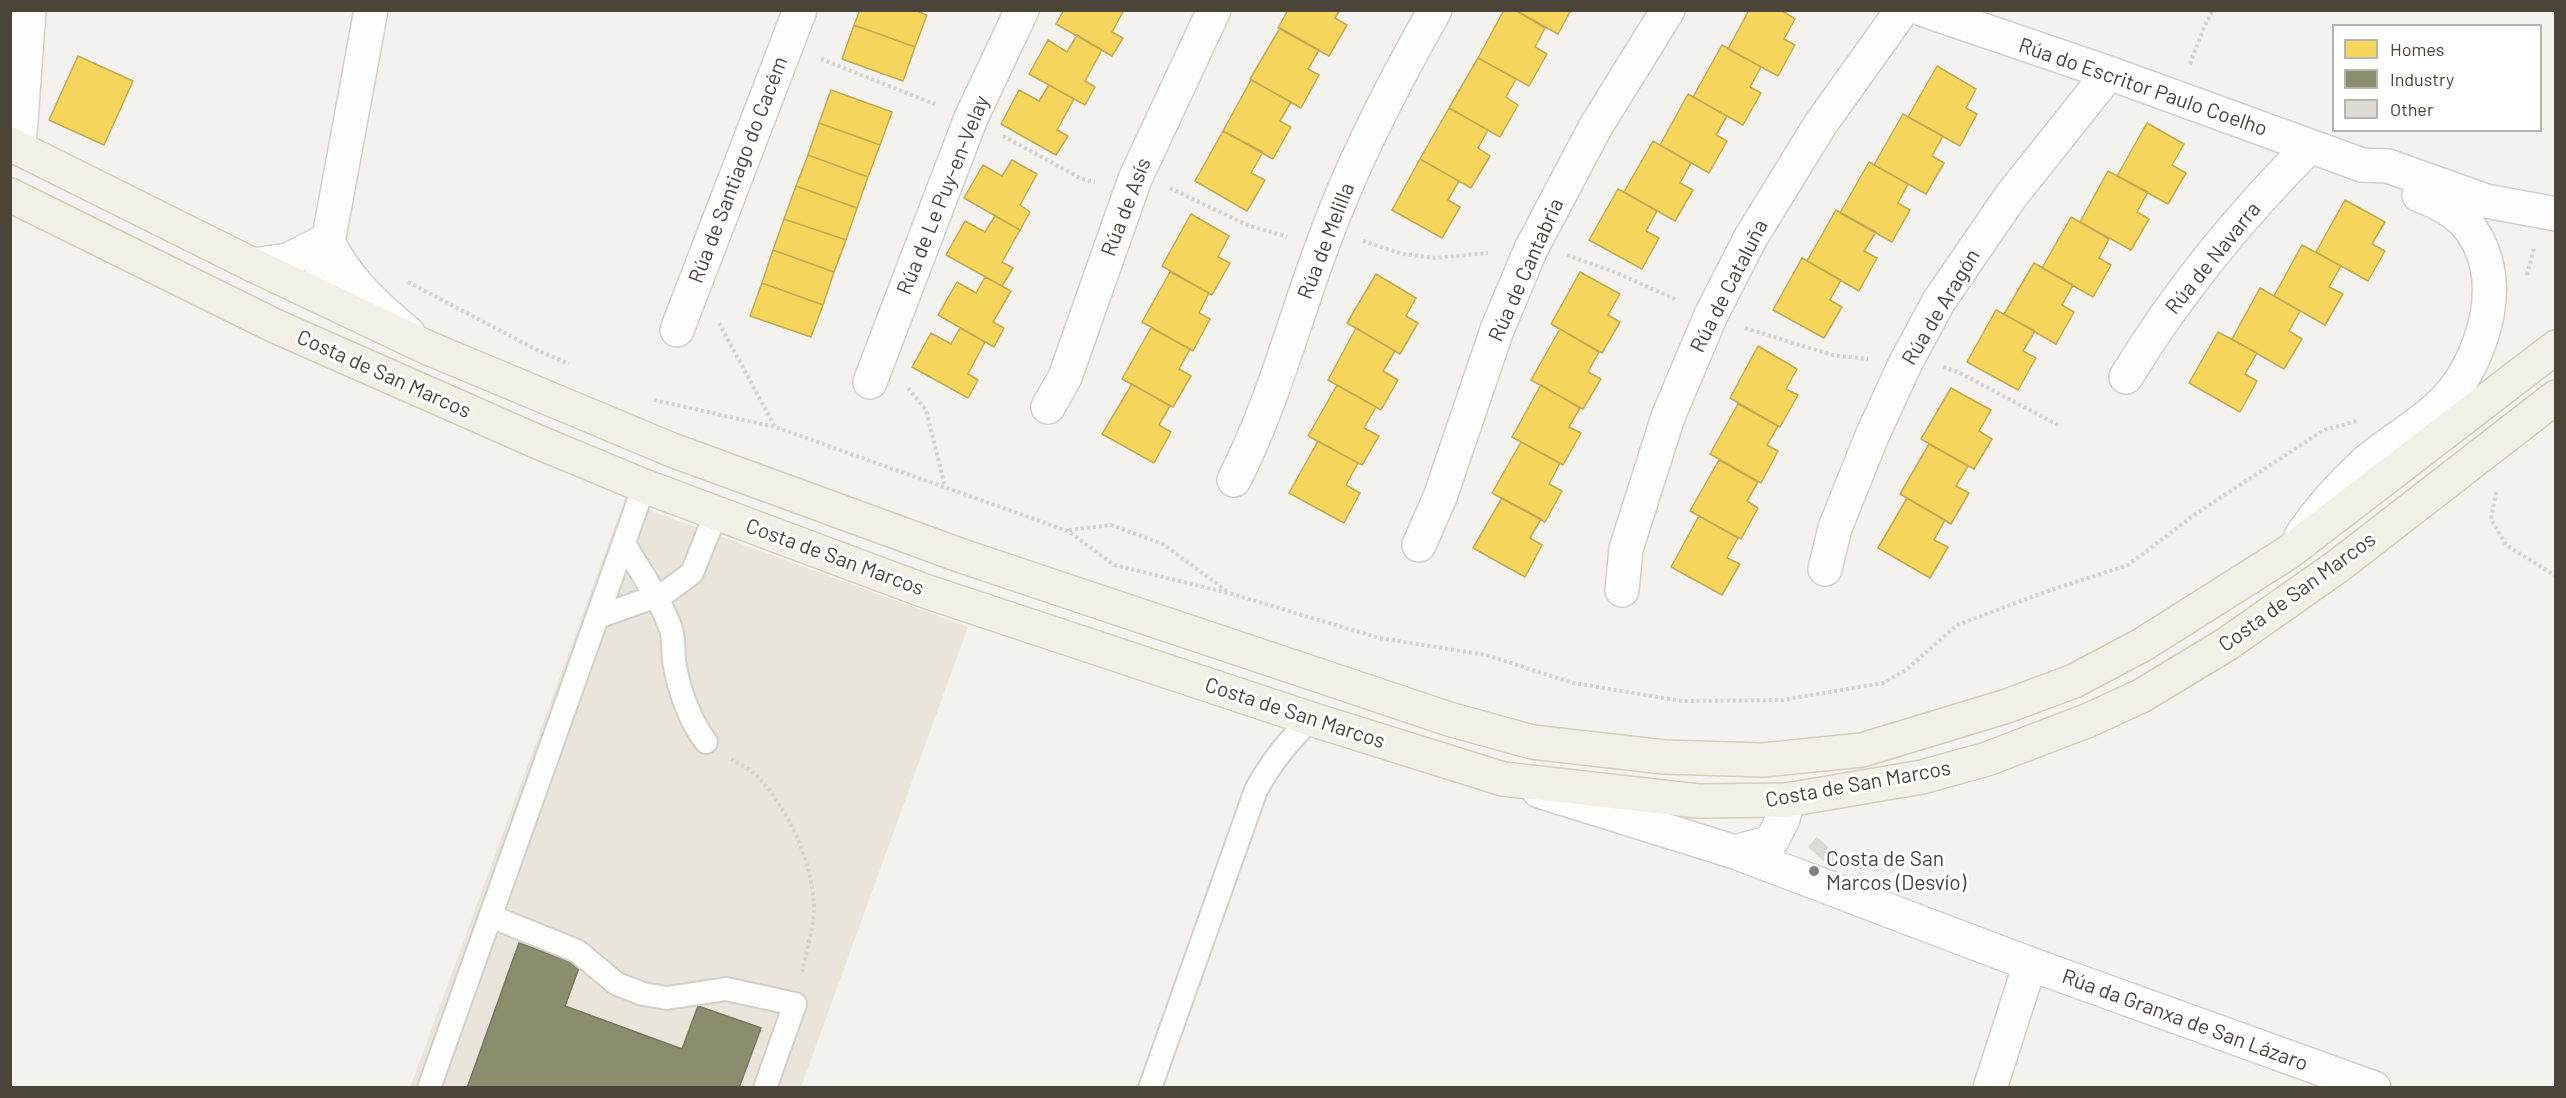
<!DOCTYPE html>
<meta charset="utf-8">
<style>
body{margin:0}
#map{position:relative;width:2566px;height:1098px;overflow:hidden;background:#f4f2ee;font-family:Barlow,sans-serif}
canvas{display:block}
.frame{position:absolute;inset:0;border:12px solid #4b4439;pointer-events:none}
.legend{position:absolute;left:2332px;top:24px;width:210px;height:108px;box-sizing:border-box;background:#fff;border:2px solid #b7b4b0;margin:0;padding:8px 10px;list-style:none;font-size:18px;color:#4b4439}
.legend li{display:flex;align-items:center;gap:12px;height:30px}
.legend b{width:30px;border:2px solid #b7b4b0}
</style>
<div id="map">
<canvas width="2566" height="1098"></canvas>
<div class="frame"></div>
<ul class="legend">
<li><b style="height:16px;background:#f6d55c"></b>Homes</li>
<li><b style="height:16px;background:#8c8c6e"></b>Industry</li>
<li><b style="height:16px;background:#dedbd6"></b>Other</li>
</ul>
</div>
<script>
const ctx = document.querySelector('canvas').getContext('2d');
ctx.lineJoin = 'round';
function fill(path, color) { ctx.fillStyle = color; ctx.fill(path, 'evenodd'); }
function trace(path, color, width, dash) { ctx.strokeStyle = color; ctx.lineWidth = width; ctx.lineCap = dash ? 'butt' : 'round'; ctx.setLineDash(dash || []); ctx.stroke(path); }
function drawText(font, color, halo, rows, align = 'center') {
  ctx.font = font + ' Barlow,sans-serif'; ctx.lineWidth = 6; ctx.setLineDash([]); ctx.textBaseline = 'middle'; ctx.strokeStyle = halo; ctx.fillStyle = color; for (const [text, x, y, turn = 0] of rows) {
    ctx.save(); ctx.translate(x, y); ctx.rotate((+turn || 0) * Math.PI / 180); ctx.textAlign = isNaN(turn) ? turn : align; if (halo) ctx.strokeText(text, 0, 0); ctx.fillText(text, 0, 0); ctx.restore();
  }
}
fill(new Path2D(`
 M624,501L968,627L801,1087L410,1088Z`), '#eae5da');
const homes = new Path2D(`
 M860,10H914L927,15L915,47L854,25Z
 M1064,10H1124L1112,32L1123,38L1112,56L1056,24Z
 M1288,10H1340L1335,18L1347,25L1329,56L1278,28Z
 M1504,10H1515L1545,28L1535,47L1547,54L1529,86L1478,58Z
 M1515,10H1571L1558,34Z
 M1749,10H1781L1795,19L1784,39L1795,45L1778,76L1728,49Z
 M854,25L915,47L903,81L842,59Z
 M1280,28L1319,50L1308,69L1319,75L1301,108L1250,79Z
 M1077,35L1102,50L1085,81L1095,87L1085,105L1029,74L1048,40L1067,52Z
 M1722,45L1761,67L1750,87L1761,93L1743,125L1693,97Z
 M78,56L133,81L104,145L49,120Z
 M1478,58L1516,79L1506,97L1518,105L1500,137L1449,108Z
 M1937,66L1976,89L1966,108L1977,114L1960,146L1908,117Z
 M1251,80L1291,102L1280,121L1291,127L1273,159L1223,131Z
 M1049,85L1074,99L1057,130L1068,136L1056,155L1001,124L1019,90L1039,101Z
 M831,90L892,112L880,145L819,123Z
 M1688,94L1727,116L1716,135L1727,141L1709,173L1660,145Z
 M1449,108L1488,130L1478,148L1490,156L1471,188L1420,159Z
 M1903,114L1943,136L1932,156L1944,163L1926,194L1874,165Z
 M819,123L880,145L868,177L808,155Z
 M2147,123L2184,144L2172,165L2186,173L2168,204L2117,176Z
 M1223,131L1263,152L1251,173L1265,180L1247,211L1195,181Z
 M1653,141L1691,163L1680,183L1693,190L1675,221L1624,192Z
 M808,155L868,177L857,208L796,186Z
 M1420,159L1459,181L1448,200L1460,207L1442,238L1392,210Z
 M1012,160L1037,174L1020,205L1030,212L1020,230L964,198L983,165L1002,176Z
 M1869,162L1908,184L1898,203L1910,210L1892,242L1840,213Z
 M2108,171L2148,192L2137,212L2149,219L2131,250L2080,222Z
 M796,186L857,208L846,240L784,219Z
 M1618,189L1657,211L1646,231L1659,238L1642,269L1589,240Z
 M2345,200L2385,222L2372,244L2385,251L2368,281L2316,252Z
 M1836,210L1876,232L1864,251L1877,258L1859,291L1807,261Z
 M1191,214L1229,236L1218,257L1230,263L1212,295L1162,266Z
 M995,216L1020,230L1002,262L1013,268L1002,286L946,255L965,221L985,232Z
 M2071,217L2109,239L2099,258L2111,265L2093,297L2042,268Z
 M784,219L846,240L834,272L773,250Z
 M2302,245L2341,266L2329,287L2343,294L2325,325L2274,296Z
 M773,250L834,272L823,305L762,283Z
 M1802,258L1841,280L1830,300L1842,307L1824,338L1773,310Z
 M2034,263L2073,285L2062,305L2074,312L2056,344L2004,314Z
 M1170,272L1209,293L1199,313L1210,319L1193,351L1142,322Z
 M1580,272L1620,294L1608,315L1620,322L1602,353L1551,324Z
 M1376,274L1416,298L1406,316L1418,323L1400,354L1347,323Z
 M985,277L1011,291L993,322L1004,328L994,347L938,315L957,282L976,293Z
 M762,283L823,305L811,337L750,316Z
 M2260,288L2300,311L2289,331L2302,339L2284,369L2232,339Z
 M1996,310L2035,331L2023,351L2036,358L2018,390L1967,362Z
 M960,328L985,342L968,374L978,380L968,398L912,367L931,333L951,344Z
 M1151,328L1190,349L1179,369L1191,376L1173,407L1122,379Z
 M1356,328L1395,351L1383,371L1398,380L1381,410L1328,380Z
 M1560,329L1599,352L1588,372L1601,379L1583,409L1531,380Z
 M2218,332L2257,353L2245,374L2257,381L2240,412L2189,383Z
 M1758,346L1797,369L1786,389L1798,395L1780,427L1730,398Z
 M1132,384L1170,406L1159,425L1171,432L1154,463L1102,434Z
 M1337,385L1376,407L1364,428L1379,436L1362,465L1308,436Z
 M1541,385L1580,408L1569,427L1581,433L1563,465L1512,437Z
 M1951,388L1991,410L1979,431L1992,439L1974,469L1921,439Z
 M1738,404L1778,426L1767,445L1778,451L1761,483L1710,454Z
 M1318,441L1358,463L1346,485L1360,493L1344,523L1289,493Z
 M1521,442L1560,463L1549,484L1562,491L1545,522L1492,493Z
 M1929,444L1968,466L1956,486L1969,493L1951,524L1900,494Z
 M1719,460L1758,482L1747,501L1758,508L1741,539L1690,511Z
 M1502,498L1541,519L1530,538L1542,545L1525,577L1473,548Z
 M1907,498L1945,520L1934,540L1948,547L1930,578L1878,548Z
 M1699,516L1738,538L1727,558L1740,564L1722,595L1671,567Z`);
fill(homes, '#f6d55c');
trace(homes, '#c3aa52', 1.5);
const industry = new Path2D(`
 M519,943L580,965L565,1006L682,1049L698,1006L761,1028L739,1088H467Z`);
fill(industry, '#8c8c6e');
trace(industry, '#78765e', 1.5);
const building = new Path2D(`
 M1817,838L1837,856L1829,865L1809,847Z`);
fill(building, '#dedbd6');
trace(building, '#dcd9d4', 1.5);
const service = new Path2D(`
 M624,544C641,572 660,599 671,629C674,639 673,651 674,661C679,690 688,718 706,742
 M598,617L665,593L692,573L716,513
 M490,916L577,951L617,984L643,994L667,998L726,989L795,1004L765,1088
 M429,1088L644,486
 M1150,1088L1256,790C1271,762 1288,741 1311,719`);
const minor = new Path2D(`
 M1924,10L2109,73L2362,165L2388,166L2486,201L2556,214
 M19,148L29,10
 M327,240C345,278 376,307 408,333
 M253,265L288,260L327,240
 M315,293L322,275L371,10
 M677,330L800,10
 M2126,377C2177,293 2241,215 2310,146
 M870,382L971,118L1022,10
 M1048,407L1065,377L1135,179L1214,10
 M1234,480C1273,404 1294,320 1324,241C1353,161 1393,84 1435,10
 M2301,536C2319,510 2341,485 2364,464C2387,443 2415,429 2437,408C2473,377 2497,313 2487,267C2478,226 2456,209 2419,195
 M1419,545L1440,497L1497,330L1531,249L1596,126L1668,10
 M1825,569L1835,528L1872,436L1906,362L1939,301L2011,196L2109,73
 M1622,590L1626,549L1668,417L1711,315L1751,237L1820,125L1902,10
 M1539,791L1735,852L2030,964L2374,1088
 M1735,852L1771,842L1783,819L1787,800
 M1990,1088L2030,964`);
const primary = new Path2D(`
 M10,144L253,265L426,347L672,450L962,556L1449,719L1532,742L1664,757L1763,760L1862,750L2007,706L2074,681L2142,645L2289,552L2556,347
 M10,195L275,326L538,442L644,486L925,591L1311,719L1503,779L1698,801L1787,800L1922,777L1987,759L2089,720L2141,696L2227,644L2338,566L2556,397`);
trace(service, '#d2d0cb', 26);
trace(minor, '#d2d0cb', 36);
trace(primary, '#d6cebb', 36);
trace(new Path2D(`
 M821,59L937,105
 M2190,64L2205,25L2213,10
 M1003,136L1082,179L1095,182
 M1170,188L1247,225L1287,237
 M1363,241L1403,254L1435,258L1488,253
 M1567,255L1617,273L1677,300
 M2527,275L2534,248
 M408,282L539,351L569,364
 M719,323L775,427
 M1745,328L1832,355L1868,359
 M1943,367L1960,373L2058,425
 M908,388L926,410L945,487
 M654,400L775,427L1068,531L1114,565L1232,594L1379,638L1486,655L1573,683L1682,701L1783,700L1883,683L1906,670L1957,625L2048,591L2128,565L2194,515L2324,430L2357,421
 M2496,492L2491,519L2506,545L2556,576
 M1069,530L1111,525L1163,544L1228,592
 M731,759C740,764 751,770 758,777C789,810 812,861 814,906C815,925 805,954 802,974`), '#d3d2cc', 4, [3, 3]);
trace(service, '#fdfdfc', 22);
trace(minor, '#fdfdfc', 33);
trace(primary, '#f2efe6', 33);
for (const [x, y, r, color] of [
 [1814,871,6,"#868178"]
]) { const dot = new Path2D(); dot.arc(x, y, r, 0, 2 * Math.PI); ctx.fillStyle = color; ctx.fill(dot); trace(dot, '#fff', 2); }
drawText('21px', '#4b4439', '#fff', [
 ["Rúa do Escritor Paulo Coelho",2143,87,19],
 ["Rúa de Santiago do Cacém",738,170,-69],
 ["Rúa de Le Puy-en-Velay",943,195,-68],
 ["Rúa de Asís",1126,207,-69],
 ["Rúa de Melilla",1326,241,-69],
 ["Rúa de Navarra",2213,258,-51],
 ["Rúa de Cantabria",1526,270,-66],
 ["Rúa de Cataluña",1729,286,-63],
 ["Rúa de Aragón",1941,307,-59],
 ["Costa de San Marcos",384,374,24],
 ["Costa de San Marcos",835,557,20],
 ["Costa de San Marcos",2297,592,-36],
 ["Costa de San Marcos",1295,713,18],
 ["Costa de San Marcos",1858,784,-10],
 ["Rúa da Granxa de San Lázaro",2185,1020,20]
]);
drawText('21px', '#4b4439', '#fff', [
 ["Costa de San",1826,859],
 ["Marcos (Desvío)",1826,883]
], 'left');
</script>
